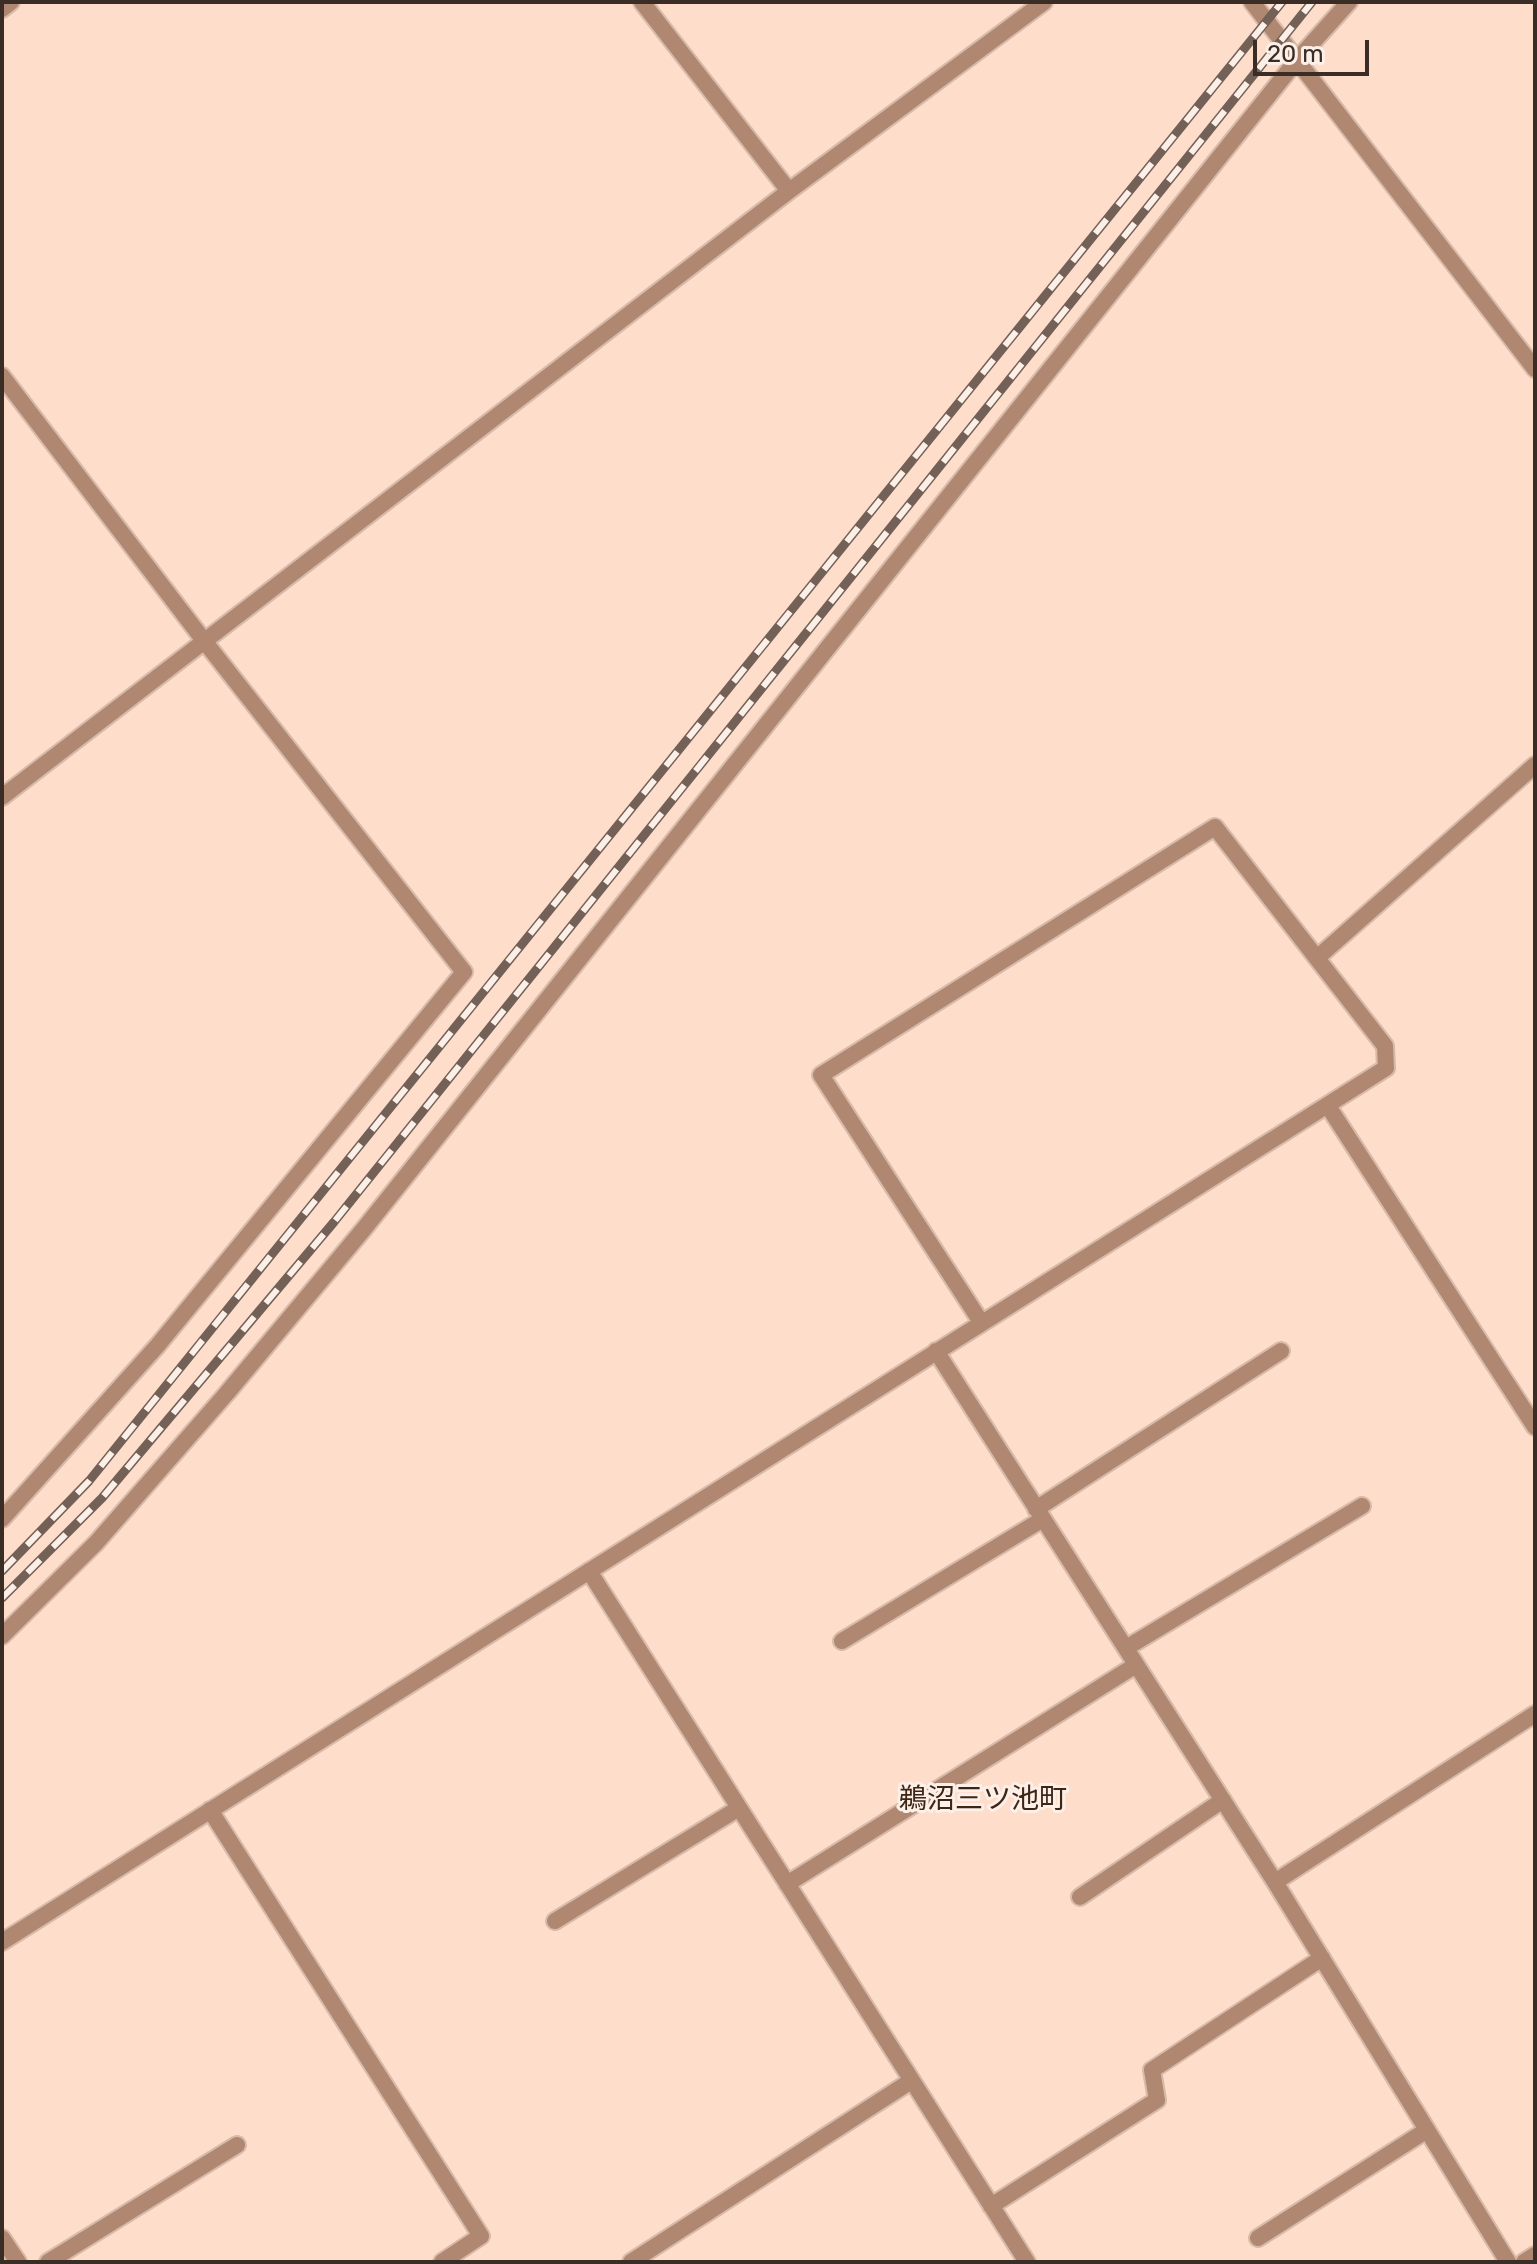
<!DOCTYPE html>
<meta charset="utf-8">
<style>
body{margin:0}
#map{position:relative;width:1537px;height:2264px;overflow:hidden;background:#feddca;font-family:Rubik,sans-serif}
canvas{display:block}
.frame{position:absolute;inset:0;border:4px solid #392d26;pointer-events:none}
.scale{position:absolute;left:1253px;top:40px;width:116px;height:36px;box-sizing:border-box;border:4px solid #392d26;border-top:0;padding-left:10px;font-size:24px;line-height:28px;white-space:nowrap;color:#392d26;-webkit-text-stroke:6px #fcefe7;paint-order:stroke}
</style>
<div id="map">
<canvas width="1537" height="2264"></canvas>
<div class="frame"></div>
<div class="scale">20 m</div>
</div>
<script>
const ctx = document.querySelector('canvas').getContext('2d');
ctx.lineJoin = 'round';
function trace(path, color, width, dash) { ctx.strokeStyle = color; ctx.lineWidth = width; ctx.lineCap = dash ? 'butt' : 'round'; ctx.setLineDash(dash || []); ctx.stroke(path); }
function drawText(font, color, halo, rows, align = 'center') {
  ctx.font = font + ' Rubik,"Noto Sans JP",sans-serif'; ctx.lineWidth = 6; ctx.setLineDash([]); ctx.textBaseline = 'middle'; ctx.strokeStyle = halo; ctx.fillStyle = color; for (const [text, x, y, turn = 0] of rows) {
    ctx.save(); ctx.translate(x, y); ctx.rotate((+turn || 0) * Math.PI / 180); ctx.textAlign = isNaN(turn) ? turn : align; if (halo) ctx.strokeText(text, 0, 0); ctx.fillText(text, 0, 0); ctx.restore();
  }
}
const minor = new Path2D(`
 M642,2L789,191
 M2,9L11,2
 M2,376L205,642L464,972L158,1345L2,1519
 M2,797L789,191L1044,2
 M1317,958L1535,765
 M1328,1106L1535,1427
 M936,1351L1275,1882L1508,2262
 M1036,1509L1281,1351
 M589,1571L1027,2262
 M2,1636L96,1543L227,1393L363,1230L1297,60L1349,2
 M842,1641L1043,1519
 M1126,1648L1362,1506
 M210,1810L481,2236L442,2262
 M1275,1882L1535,1714
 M787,1884L1136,1665
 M1080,1897L1223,1800
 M555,1921L739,1808
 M2,1942L1386,1068L1385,1046L1215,827L821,1075L981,1322
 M991,2206L1157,2100L1152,2070L1322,1958
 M2,2238L18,2262
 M1258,2238L1427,2130
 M48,2262L237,2145
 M631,2262L911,2081
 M1524,2262L1535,2255`);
const tertiary = new Path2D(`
 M1252,2L1535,369`);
trace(minor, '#d7baa9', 20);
trace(tertiary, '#d7baa9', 20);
trace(minor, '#b08872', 16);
trace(tertiary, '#b08872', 16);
const rail = new Path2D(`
 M2,1571L89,1481L1282,2
 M2,1598L102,1498L334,1222L1312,2`);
trace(rail, '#736157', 9);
trace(rail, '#fcefe7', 6, [18]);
drawText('28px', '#3e2617', '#fcefe7', [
 ["鵜沼三ツ池町",983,1800]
]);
</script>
